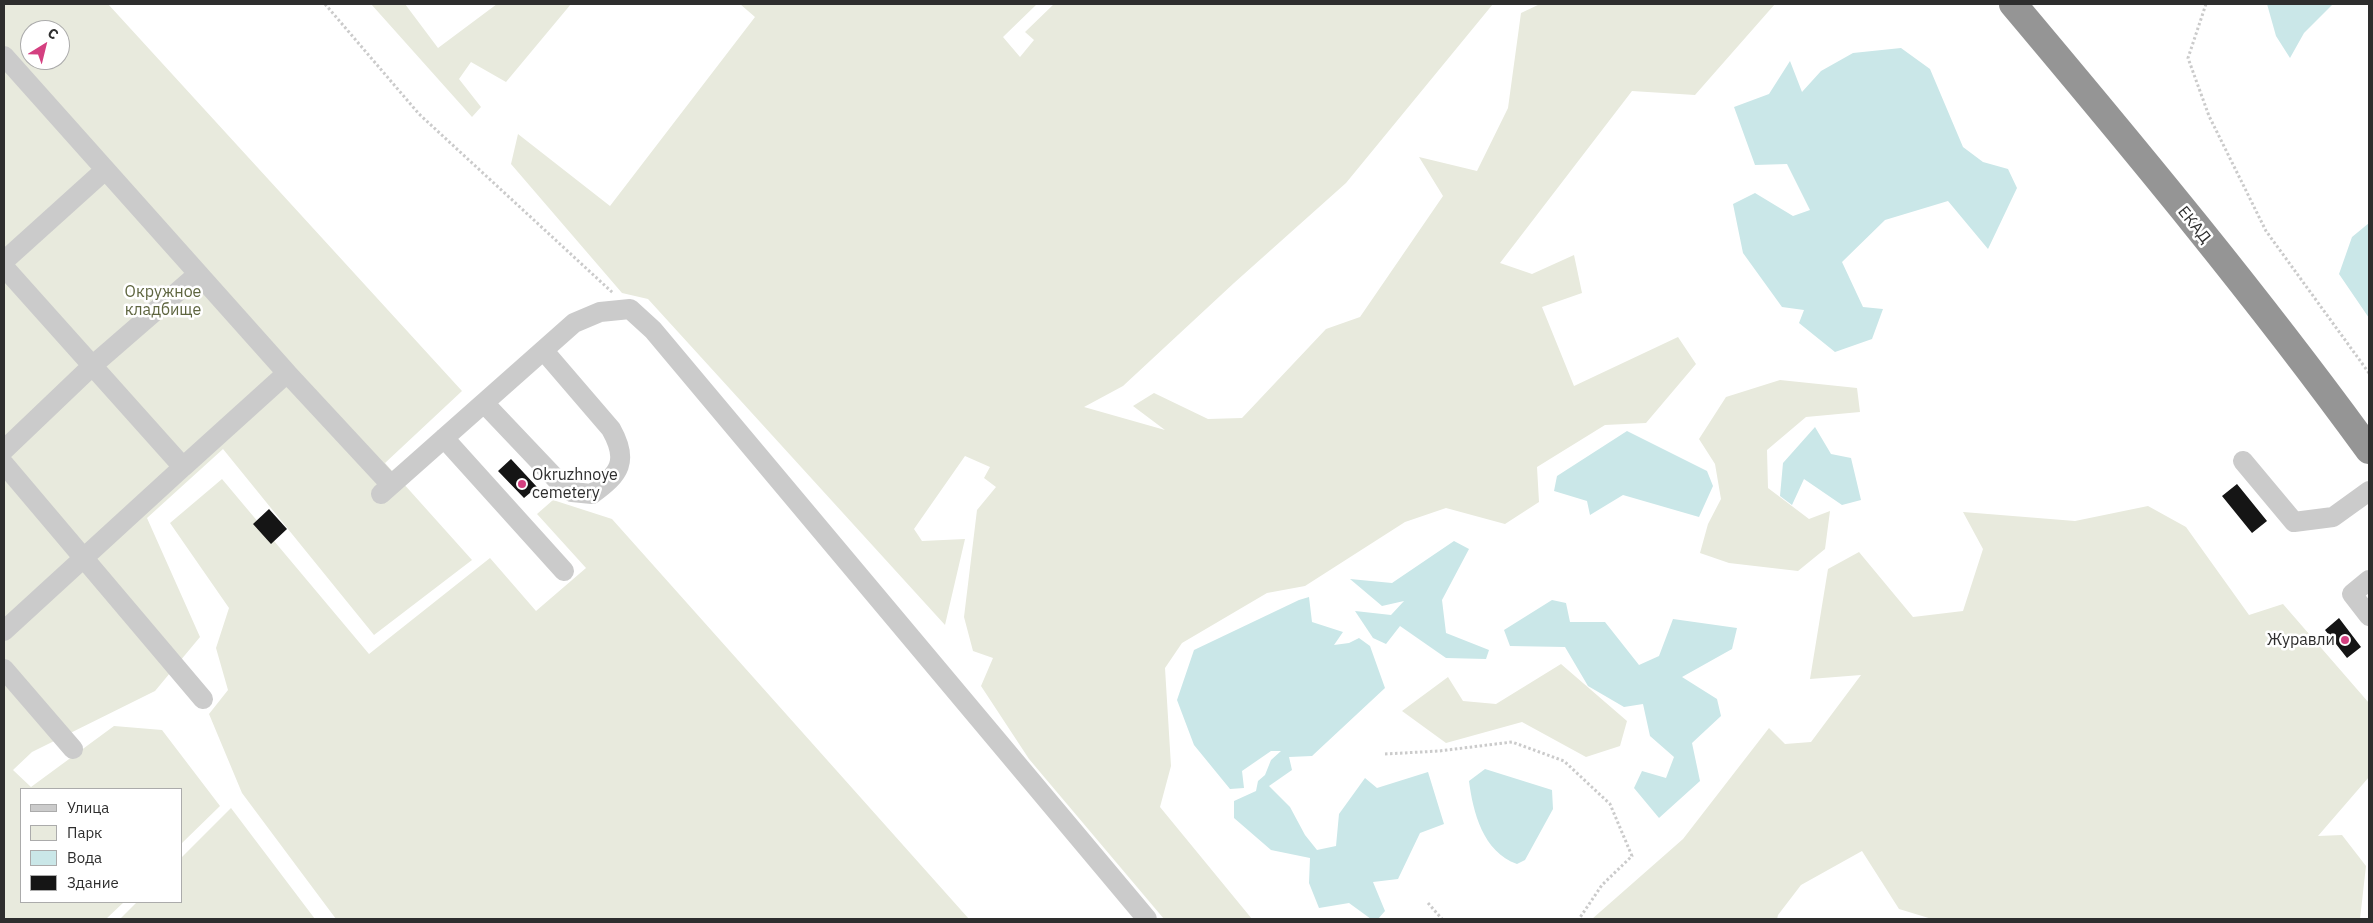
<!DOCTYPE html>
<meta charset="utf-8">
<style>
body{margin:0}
#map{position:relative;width:2373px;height:923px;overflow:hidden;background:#fff;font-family:"IBM Plex Sans",sans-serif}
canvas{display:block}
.frame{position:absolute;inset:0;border:5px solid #2e2e2e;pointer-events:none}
.legend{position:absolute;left:20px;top:788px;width:162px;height:115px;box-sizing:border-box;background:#fff;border:1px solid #ababab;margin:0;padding:6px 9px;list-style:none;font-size:15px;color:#2e2e2e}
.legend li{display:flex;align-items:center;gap:10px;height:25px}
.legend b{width:25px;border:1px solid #ababab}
.north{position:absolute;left:20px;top:20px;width:50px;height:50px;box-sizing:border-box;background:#fff;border:1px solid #ababab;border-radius:50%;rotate:36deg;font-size:14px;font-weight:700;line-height:20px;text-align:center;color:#2e2e2e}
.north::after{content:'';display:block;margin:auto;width:18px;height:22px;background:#d44080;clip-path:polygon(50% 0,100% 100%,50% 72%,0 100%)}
</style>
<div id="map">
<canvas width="2373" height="923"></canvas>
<div class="frame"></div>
<ul class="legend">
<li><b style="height:6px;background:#cbcbcb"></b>Улица</li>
<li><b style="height:14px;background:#e8eadd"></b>Парк</li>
<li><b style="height:14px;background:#cae7e8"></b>Вода</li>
<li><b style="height:14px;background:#151515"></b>Здание</li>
</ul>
<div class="north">С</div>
</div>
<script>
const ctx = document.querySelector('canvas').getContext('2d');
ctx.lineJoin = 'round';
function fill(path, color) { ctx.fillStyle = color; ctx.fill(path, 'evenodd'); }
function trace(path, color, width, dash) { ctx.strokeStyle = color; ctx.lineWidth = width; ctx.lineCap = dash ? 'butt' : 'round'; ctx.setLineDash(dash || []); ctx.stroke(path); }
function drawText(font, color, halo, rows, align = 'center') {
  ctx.font = font + ' "IBM Plex Sans",sans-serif'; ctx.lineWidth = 5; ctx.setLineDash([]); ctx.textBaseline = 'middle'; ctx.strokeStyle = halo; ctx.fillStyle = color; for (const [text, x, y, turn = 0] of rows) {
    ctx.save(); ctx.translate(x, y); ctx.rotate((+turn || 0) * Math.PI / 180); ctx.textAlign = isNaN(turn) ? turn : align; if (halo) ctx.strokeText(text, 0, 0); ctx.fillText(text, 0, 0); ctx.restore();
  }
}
fill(new Path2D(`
 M4,4H108L462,391L385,463L472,560L374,635L223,449L147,518L200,637L155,691L32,752L13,770L31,787L114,726L162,730L220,806L181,844V789H21V902H124L106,919H4ZM30,30H60V60H30Z
 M371,4H405L438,48L497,4H571L506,82L471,62L459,79L481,107L472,117Z
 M740,4H1037L1003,37L1020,57L1034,40L1025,32L1054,4H1493L1346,183L1234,283L1123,386L1084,407L1165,430L1133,406L1154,393L1208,419L1242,418L1326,329L1360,317L1443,196L1419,157L1477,171L1508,108L1521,13L1540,4H1775L1695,95L1632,91L1500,263L1532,274L1574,255L1582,293L1542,307L1574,386L1678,337L1696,364L1646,423L1605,425L1537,467L1539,502L1505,524L1446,508L1405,522L1305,586L1267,593L1182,643L1165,668L1171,766L1160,807L1252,919H1164L1029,759L981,686L993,658L973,651L964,617L977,510L996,487L984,478L990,467L965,456L914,529L922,541L965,539L945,625L648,299L622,293L511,164L518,134L610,206L755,17Z
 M1780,380L1857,388L1860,412L1806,417L1767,450L1768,488L1809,519L1830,511L1825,549L1798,571L1729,563L1700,553L1708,524L1721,499L1715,464L1699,439L1726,397Z
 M222,479L369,654L490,558L536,611L586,568L537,514L553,500L612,519L969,919H336L242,793L209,714L228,690L216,648L229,608L170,523Z
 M2148,506L2186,527L2249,615L2283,604L2369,703V777L2318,836L2342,835L2366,866L2360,919H1932L1899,909L1862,851L1801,885L1778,915L1777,919H1592L1683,839L1769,728L1785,744L1811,742L1861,675L1810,679L1828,569L1859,552L1913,617L1963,611L1983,549L1963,512L2075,521Z
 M1561,664L1627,721L1620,746L1586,757L1522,722L1446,743L1402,711L1448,677L1463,701L1496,704Z
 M231,808L315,919H120L137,902H181V858Z`), '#e8eadd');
fill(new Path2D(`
 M2267,4H2333L2304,33L2290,58L2276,36Z
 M1901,48L1930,69L1963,147L1983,162L2008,169L2017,188L1988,249L1948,201L1885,220L1842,262L1863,307L1883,309L1872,339L1835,352L1799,323L1804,310L1782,307L1743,253L1733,204L1755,193L1793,216L1810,210L1787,164L1755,165L1734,107L1769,94L1790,61L1802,92L1821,71L1853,53Z
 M2369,223V318L2339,274L2352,237Z
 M1815,427L1831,454L1851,458L1861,500L1842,505L1804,479L1792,505L1780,496L1783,463Z
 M1627,431L1707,471L1713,486L1699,517L1623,495L1590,515L1587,501L1554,491L1557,476Z
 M1454,541L1469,549L1442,600L1446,633L1489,650L1486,659L1446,658L1400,626L1386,644L1373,638L1355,611L1391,615L1404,601L1382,606L1350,579L1392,583Z
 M1309,597L1312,622L1343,632L1334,645L1349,643L1359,638L1370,646L1385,688L1312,756L1289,757L1292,770L1269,786L1290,807L1305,835L1317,850L1336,846L1339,814L1365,778L1377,788L1428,772L1444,824L1420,833L1398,879L1373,882L1385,911L1378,919H1371L1349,903L1319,908L1309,883L1310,858L1271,850L1234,818V801L1256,791L1258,781L1265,775L1271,760L1281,751H1271L1242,771L1244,788L1230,789L1194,745L1177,700L1194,650L1299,600Z
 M1552,600L1566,603L1570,622H1605L1639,665L1659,656L1673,619L1737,628L1732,649L1682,677L1717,699L1721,716L1692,743L1700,781L1659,818L1634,788L1642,771L1666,778L1674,757L1650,736L1643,704L1624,707L1588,686L1565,647L1510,646L1504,630Z
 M1485,769L1552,790L1553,809L1525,860L1517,864C1483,852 1473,812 1469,781Z`), '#cae7e8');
fill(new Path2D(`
 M511,459L537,487L524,498L498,471Z
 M2237,484L2267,521L2252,533L2222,496Z
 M269,509L287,529L271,544L253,524Z
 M2339,618L2361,647L2347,658L2325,630Z`), '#151515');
trace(new Path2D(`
 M325,4L419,114L613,293
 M2206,4L2188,58L2209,116L2266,231L2369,373
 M1385,754L1439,751L1512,742L1564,761L1610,804L1632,856L1602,885L1579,919
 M1428,903L1442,919`), '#cbcbcb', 3, [2.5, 2.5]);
trace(new Path2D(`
 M4,56L287,373L183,467L4,267
 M4,261L105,170
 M287,373L391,485
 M484,403L559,482L572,492L592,494C620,474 629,461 611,429L544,351
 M444,438L564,571
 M4,450L92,366L198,274
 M2243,461L2294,522L2333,517L2369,491
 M4,464L203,699
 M381,494L574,323L600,312L630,309L653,330L1147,919
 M2369,580L2352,594L2369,616
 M4,631L183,467
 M4,669L73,749`), '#cbcbcb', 20);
trace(new Path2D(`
 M2013,4C2135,149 2257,296 2369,450`), '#959595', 28);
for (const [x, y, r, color] of [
 [522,484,5,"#d44080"],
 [2345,640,5,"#d44080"]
]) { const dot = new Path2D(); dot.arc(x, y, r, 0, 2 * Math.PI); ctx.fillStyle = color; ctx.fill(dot); trace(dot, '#fff', 2); }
drawText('16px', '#2e2e2e', '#fff', [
 ["ЕКАД",2194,225,51]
]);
drawText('16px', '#5e653f', '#fff', [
 ["Окружное",163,292],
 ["кладбище",163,310]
]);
drawText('16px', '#2e2e2e', '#fff', [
 ["Okruzhnoye",532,475],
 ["cemetery",532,493],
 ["Журавли",2335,640,"right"]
], 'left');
</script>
